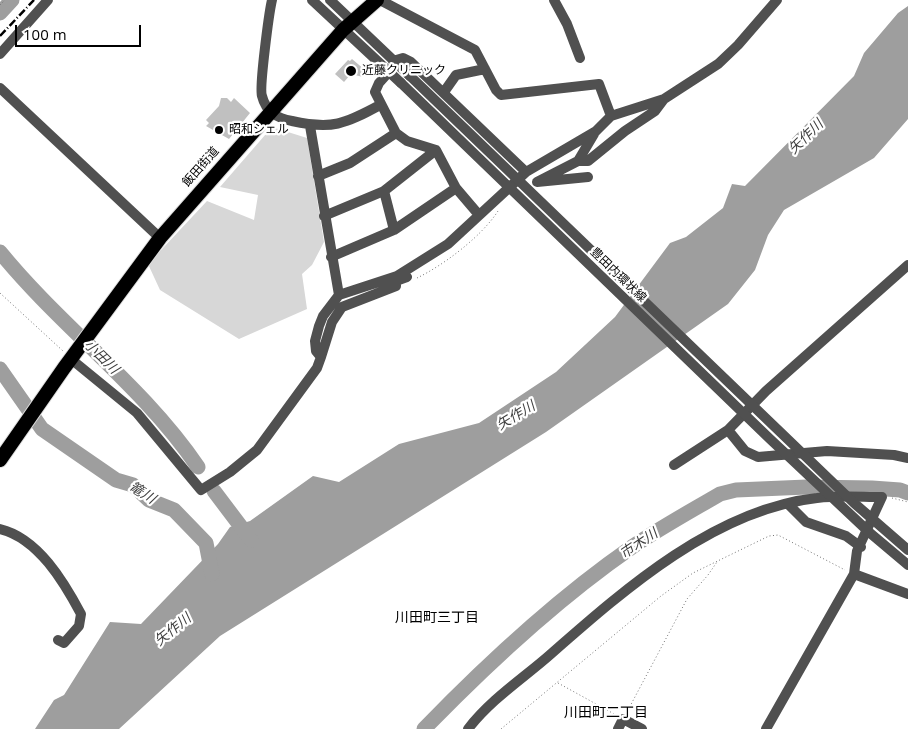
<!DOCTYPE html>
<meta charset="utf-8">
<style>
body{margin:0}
#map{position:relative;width:908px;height:729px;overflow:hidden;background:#fff;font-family:"Open Sans",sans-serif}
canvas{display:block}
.scale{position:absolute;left:15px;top:25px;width:126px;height:22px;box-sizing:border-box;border:2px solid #000;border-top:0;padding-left:6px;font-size:15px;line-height:18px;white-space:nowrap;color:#000;-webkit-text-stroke:4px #fff;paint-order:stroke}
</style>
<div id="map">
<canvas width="908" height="729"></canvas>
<div class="scale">100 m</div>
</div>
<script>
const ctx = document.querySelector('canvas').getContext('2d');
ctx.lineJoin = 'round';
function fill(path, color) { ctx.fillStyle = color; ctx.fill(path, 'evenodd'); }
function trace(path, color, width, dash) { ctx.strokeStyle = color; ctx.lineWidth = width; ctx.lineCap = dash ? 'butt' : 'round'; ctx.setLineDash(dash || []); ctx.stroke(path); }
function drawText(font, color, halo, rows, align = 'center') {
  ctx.font = font + ' "Open Sans","Noto Sans JP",sans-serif'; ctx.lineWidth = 4.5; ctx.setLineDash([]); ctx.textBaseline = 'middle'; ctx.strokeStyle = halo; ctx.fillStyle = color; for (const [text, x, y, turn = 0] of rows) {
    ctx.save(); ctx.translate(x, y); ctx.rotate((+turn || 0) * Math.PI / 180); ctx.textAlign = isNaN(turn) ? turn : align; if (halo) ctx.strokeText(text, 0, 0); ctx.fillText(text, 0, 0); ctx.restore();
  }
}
fill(new Path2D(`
 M272,127L307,138L324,242L312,265L302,274L307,309L239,339L160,290L148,264L207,201L254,220L258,195L220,187Z`), '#d7d7d7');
fill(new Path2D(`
 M908,6V119L874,158L784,210L768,235L755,270L728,304L546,432L220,636L119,729H35L54,700L64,695L110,622L141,624L218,544L230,527L250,521L313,476L339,482L399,444L479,423L556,372L615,317L670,243L686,237L723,208L732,184L745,186L854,76L864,53L898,13Z`), '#9e9e9e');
trace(new Path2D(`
 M0,13L12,0
 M0,252C62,328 143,386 198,467
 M0,369L42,429L116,480L133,485L149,500L174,510L206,543L212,574
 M214,491L251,540
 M424,729C488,663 557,599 632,547C660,528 691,511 720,494L736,490L807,487L872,488L900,490L908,493`), '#9e9e9e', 15);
fill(new Path2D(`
 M352,59L365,70L363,77L351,74L344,82L335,74L348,60L350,61Z
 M221,98H227L231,102L234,98L250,113L229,139L206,126L209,123L206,120L219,106Z`), '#c0c0c0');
const highway = new Path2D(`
 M0,460L64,368L160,238L343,30L377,0`);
trace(highway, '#dbdbdb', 16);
trace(new Path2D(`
 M0,5L5,0
 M417,278C444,265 482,236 498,211
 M0,293L63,351
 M892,498L908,502
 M558,683L616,715
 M628,710L687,599L708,575L717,562
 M501,729L661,596L693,573L769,536L778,535L845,570`), '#727272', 1, [1, 2.5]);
trace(new Path2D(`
 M272,0C269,13 259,88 262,96C266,112 277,118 292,121C332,130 345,124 380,105
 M312,0L401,83
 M330,0L410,76
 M380,0L475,50L496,90L501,95L599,84L611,116
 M554,0L567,24L580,58
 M0,54L48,0
 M393,61L403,58L411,62L526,172
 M388,73L379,83L375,92L396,133L407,141L436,150L456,188L479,215
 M0,88L160,238
 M444,92L456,75L485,69
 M310,126L339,295
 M578,161H588L625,131L655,111L664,99
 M318,176L350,163L396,133
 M588,177L537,182L578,161L594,134
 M384,191L394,230
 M324,216L384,191L436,150
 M331,257L394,230L456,188
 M321,357L332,322L342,307L396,286V281L407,277
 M71,359L137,413L201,490L230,472L257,450L317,368L321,357L316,351L315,341L319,326L323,316L339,295L397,276L448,244L526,172L596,131L611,116L664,99L718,64L738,45L777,0
 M728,430L745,451L758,457L827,451L894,455L908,458
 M674,465L728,430L766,391L908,265
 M788,504L806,522L846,536L861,547
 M0,529C38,538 64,582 81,614L79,626L64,643L58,640
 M854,574L908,594
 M468,729C492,698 524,678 552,653C626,588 716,509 817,498C839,495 861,497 882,497L857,551L854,574L766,729
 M618,729L623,719L642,729`), '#505050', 10);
trace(highway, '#000', 14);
trace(new Path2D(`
 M0,36L34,0`), '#000', 2.5, [8, 2.5, 1, 2.5]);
trace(new Path2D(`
 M410,76L854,503L908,550
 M401,83L770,439L870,533L908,565`), '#505050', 10);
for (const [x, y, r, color] of [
 [351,71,6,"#000"],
 [219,130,5,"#000"]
]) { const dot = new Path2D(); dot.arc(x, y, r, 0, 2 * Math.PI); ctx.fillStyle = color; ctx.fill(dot); trace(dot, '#fff', 2); }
drawText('12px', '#000', '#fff', [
 ["近藤クリニック",362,71],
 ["昭和シェル",229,130]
], 'left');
drawText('12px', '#000', '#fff', [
 ["飯田街道",201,167,-49],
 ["豊田内環状線",618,275,44]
]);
drawText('italic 14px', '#3f3f3f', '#fff', [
 ["矢作川",806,137,-44],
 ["小田川",101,357,44],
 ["矢作川",516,416,-31],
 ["篭川",142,493,32],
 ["市木川",639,544,-34],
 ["矢作川",173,630,-39]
]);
drawText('14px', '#000', '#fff', [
 ["川田町三丁目",437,618],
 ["川田町二丁目",606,713]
]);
</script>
